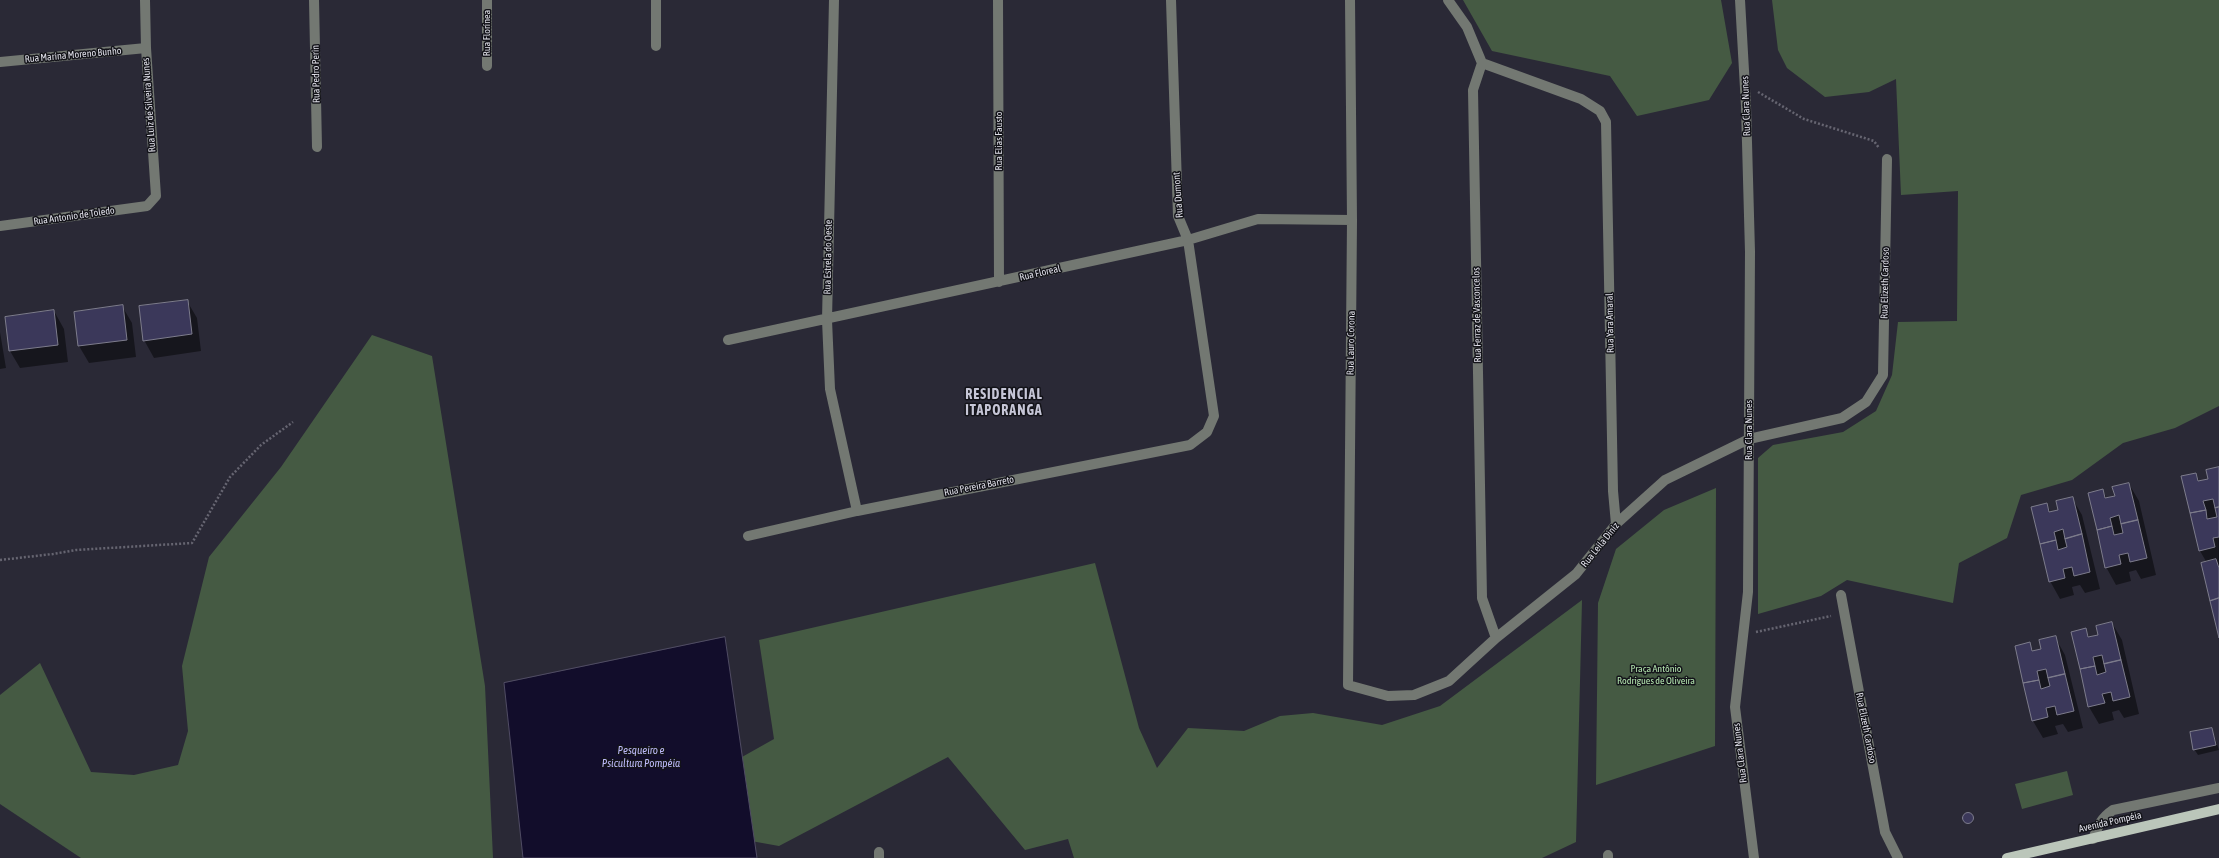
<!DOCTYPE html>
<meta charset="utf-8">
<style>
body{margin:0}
canvas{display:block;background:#2a2936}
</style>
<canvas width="2219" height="858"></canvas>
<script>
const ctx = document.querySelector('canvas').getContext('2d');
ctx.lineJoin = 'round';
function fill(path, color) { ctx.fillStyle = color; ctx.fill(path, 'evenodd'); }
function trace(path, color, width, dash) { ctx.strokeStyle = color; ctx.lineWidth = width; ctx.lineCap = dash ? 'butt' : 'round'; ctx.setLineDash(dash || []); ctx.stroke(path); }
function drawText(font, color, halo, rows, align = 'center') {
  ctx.font = font + ' "Asap Condensed",sans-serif'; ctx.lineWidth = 3; ctx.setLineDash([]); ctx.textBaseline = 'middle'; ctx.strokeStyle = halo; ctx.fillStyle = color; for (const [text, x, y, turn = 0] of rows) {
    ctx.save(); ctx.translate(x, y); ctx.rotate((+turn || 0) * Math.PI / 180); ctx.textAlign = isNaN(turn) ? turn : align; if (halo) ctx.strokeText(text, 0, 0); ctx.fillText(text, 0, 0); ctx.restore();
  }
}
fill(new Path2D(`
 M1463,0H1721L1732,63L1709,100L1637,116L1610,76L1492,51Z
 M1772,0H2219V406L2175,428L2123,443L2072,480L2021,495L2007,538L1959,563L1953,603L1847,580L1821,596L1758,614V458L1773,445L1843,432L1876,411L1892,375L1898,322L1957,321L1958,191L1901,195L1896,79L1869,92L1825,97L1787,68L1778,50Z
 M372,335L432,356L485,686L493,858H81L0,804V695L40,663L91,772L134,775L178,765L188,731L182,666L209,557L281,467Z
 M1716,488L1715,746L1596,785L1598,603L1616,549L1664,510Z
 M1095,563L1139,728L1157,768L1188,728L1244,731L1280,716L1313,713L1382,725L1440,706L1582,600L1576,842L1542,858H1074L1068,839L1025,850L948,757L779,846L701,832L678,793L774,739L759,640Z
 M2067,771L2073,795L2022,809L2015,784Z`), '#455a43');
const water = new Path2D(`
 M725,637L757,858H523L504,683Z`);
fill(water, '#120d2b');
trace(water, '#504c64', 1);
fill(new Path2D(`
 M187,301L197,318L201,351L154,358L144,340Z
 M122,306L132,323L136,357L89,363L79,346Z
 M54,311L64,329L68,362L20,368L10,351L6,318Z
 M0,332L6,368L0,369Z
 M2219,468V636L2207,563L2200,551L2196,474L2200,482L2209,480Z
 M2129,484L2139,501L2156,575L2141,579L2136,570L2129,572L2131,581L2116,585L2106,567L2102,490L2107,498L2116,496Z
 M2072,498L2082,515L2100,589L2085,593L2080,585L2072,587L2074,595L2060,599L2050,581L2046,504L2051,512L2059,510Z
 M2112,623L2122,640L2139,714L2124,718L2119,710L2112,712L2114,720L2099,724L2089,707L2085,630L2090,638L2099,636Z
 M2055,637L2065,655L2083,728L2068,732L2063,724L2055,726L2058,734L2043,738L2033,721L2029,644L2034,652L2043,650Z
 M2212,729L2219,750L2198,755L2194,749Z
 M1964 819a5 5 0 1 1 10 0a5 5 0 1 1-10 0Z`), '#0007');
const building = new Path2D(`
 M188,300L192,334L143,341L139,306Z
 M123,305L127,340L78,346L74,312Z
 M54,310L58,345L9,351L5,317Z
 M2219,467V507L2215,508L2213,499L2203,501L2206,510L2190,513L2181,476L2196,473L2198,481L2208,479L2206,470Z
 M2129,483L2138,520L2121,524L2119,515L2110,518L2112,526L2097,530L2088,493L2103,489L2105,498L2115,496L2112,487Z
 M2073,497L2082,534L2065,539L2063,529L2054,532L2056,540L2040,544L2031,507L2047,503L2049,512L2058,510L2056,501Z
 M2219,507V537L2213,538L2215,547L2199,551L2190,513L2206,510L2207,519L2217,517L2215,508Z
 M2138,520L2147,558L2130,562L2128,553L2119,555L2121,564L2105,568L2097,530L2112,526L2114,535L2123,533L2121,524Z
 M2082,534L2090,572L2074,576L2072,567L2063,569L2065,578L2049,582L2040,544L2056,540L2058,550L2067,547L2065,539Z
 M2216,559L2219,568V598L2210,601L2201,563Z
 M2219,598V638L2210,601Z
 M2112,622L2121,660L2104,664L2102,655L2093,657L2095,666L2080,669L2071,632L2086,628L2088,637L2098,635L2096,626Z
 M2056,636L2065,674L2048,678L2046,669L2037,671L2039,680L2023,683L2015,646L2030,642L2032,651L2041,649L2039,640Z
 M2121,660L2130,697L2113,701L2111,692L2102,694L2105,703L2088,707L2080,669L2095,666L2097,675L2106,672L2104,664Z
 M2065,674L2074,711L2057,715L2055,706L2046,708L2048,717L2032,721L2023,683L2039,680L2041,689L2050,686L2048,678Z
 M2212,728L2216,745L2193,750L2190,732Z
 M1962.5 818a5.5 5.5 0 1 1 11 0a5.5 5.5 0 1 1-11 0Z`);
fill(building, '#3b385a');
trace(building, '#7d7c8c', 1);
trace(new Path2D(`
 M1758,92L1804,119L1874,141L1879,148
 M0,560L53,554L76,550L192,543L230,477L261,445L293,422
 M1756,632L1831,616`), '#666571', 2.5, [2, 2]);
trace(new Path2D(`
 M314,0L317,147
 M487,0V66
 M834,0L827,320L830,389L857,511
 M998,0L999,282
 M1350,0L1352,220L1348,685L1388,696L1414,695L1449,681L1496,638L1576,574L1616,524L1665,480L1749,439L1842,418L1866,402L1883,375L1887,159
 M1448,0L1467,27L1482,63L1473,90L1482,598L1496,638
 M1740,0L1746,106L1750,252L1748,592L1735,707L1754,858
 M656,46V0
 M0,62L146,48
 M1482,63L1581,99L1600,111L1606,122L1613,491L1616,524
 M0,226L147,206L156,196L146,48L145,0
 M728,340L1188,240L1258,219L1352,220
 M748,536L857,511L1190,445L1207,432L1214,416L1188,240L1178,216L1171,0
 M1841,595L1885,832L1898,858
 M2093,839C2098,826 2101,818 2113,810L2219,788
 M879,852V858
 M1608,855V858`), '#737872', 10);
trace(new Path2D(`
 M2007,858L2219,809`), '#bbc6ba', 10);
drawText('10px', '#dfdfe8', '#131319', [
 ["Rua Florínea",487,33,-90],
 ["Rua Marina Moreno Bunho",73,55,-5],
 ["Rua Pedro Perin",316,74,-91],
 ["Rua Luiz de Silveira Nunes",149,105,-94],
 ["Rua Clara Nunes",1746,106,-92],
 ["Rua Elias Fausto",999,141,-90],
 ["Rua Dumont",1178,195,-94],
 ["Rua Antonio de Toledo",74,216,-8],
 ["Rua Estrela do Oeste",828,257,-89],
 ["Rua Floreal",1040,273,-13],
 ["Rua Elizeth Cardoso",1885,283,-89],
 ["Rua Ferraz de Vasconcelos",1477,315,-91],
 ["Rua Yara Amaral",1610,323,-91],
 ["Rua Lauro Corona",1351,343,-89],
 ["Rua Clara Nunes",1749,430,-90],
 ["Rua Pereira Barreto",979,486,-11],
 ["Rua Leila Diniz",1600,545,-51],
 ["Rua Elizeth Cardoso",1866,728,79],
 ["Rua Clara Nunes",1740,753,-97],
 ["Avenida Pompéia",2110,822,-13]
]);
drawText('10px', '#b4e5af', '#131319', [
 ["Praça Antônio",1656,669],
 ["Rodrigues de Oliveira",1656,681]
]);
drawText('italic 11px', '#bebbfb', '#131319', [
 ["Pesqueiro e",641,751],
 ["Psicultura Pompéia",641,764]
]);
ctx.letterSpacing = '1px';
drawText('bold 14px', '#c6c6d7', '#131319', [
 ["RESIDENCIAL",1004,395],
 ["ITAPORANGA",1004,411]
]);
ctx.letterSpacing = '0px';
</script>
